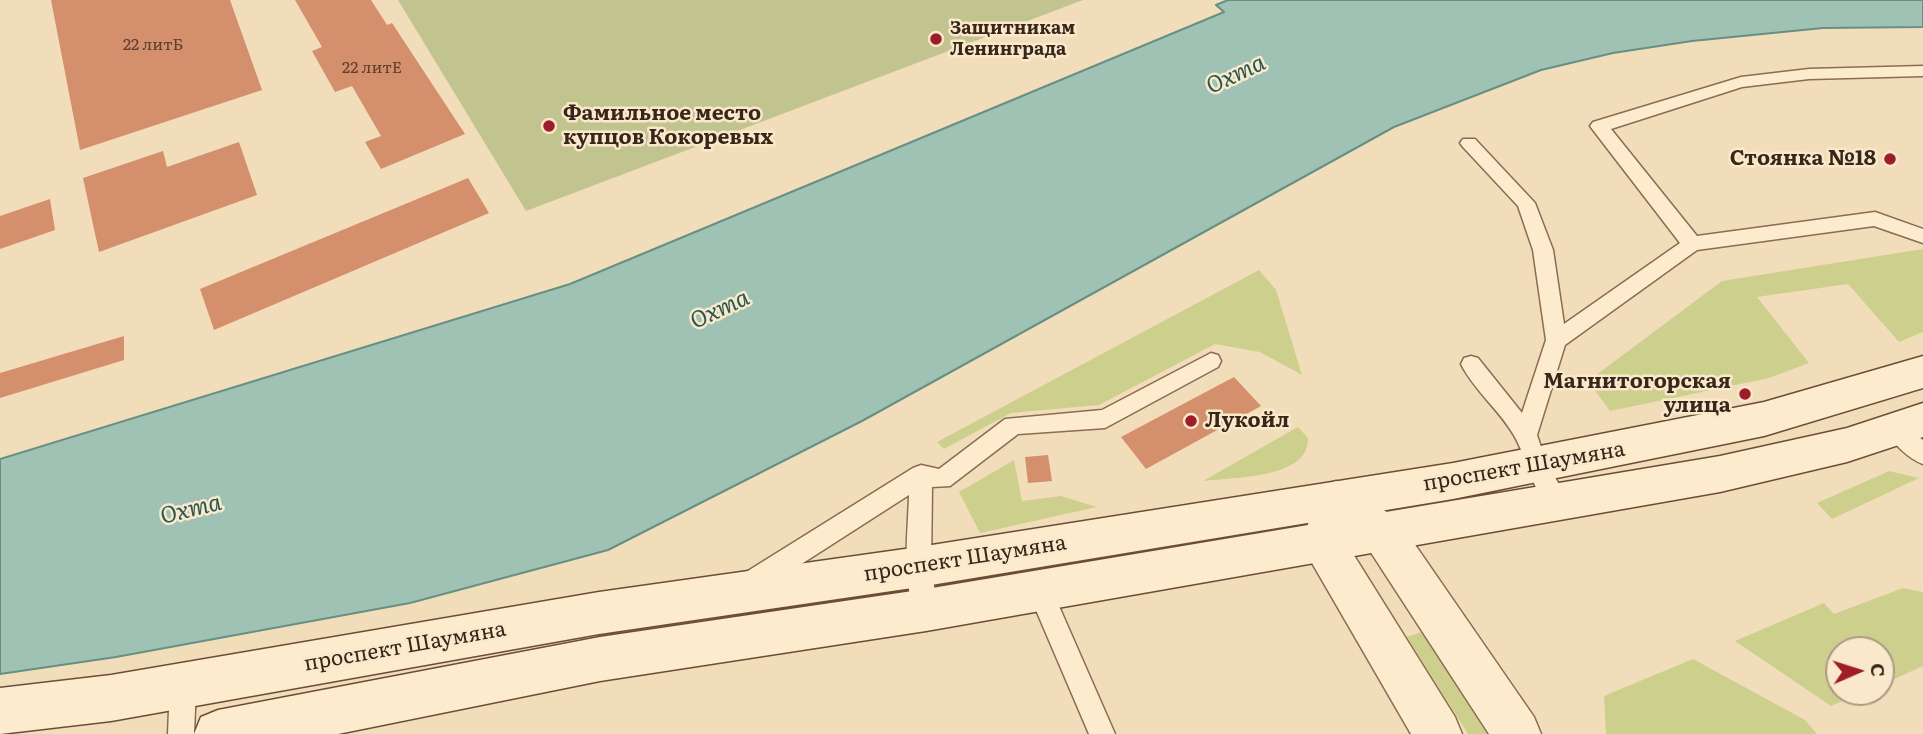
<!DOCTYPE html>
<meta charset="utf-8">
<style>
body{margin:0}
#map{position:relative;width:1923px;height:734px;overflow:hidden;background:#f2ddba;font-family:Literata,serif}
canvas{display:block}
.north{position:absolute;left:1825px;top:636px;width:70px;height:70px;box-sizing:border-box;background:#f9e8ca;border:2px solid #ab9a83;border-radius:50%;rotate:87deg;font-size:19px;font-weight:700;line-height:28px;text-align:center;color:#372619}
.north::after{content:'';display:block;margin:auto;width:24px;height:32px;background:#9e1d28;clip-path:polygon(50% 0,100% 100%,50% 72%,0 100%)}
</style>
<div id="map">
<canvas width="1923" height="734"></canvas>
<div class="north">С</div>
</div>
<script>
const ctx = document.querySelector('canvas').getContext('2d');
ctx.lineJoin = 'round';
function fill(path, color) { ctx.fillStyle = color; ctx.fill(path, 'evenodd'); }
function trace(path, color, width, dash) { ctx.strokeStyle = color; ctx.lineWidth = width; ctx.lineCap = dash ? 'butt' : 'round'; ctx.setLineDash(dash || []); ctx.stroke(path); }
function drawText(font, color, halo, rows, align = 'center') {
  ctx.font = font + ' Literata,serif'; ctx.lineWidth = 5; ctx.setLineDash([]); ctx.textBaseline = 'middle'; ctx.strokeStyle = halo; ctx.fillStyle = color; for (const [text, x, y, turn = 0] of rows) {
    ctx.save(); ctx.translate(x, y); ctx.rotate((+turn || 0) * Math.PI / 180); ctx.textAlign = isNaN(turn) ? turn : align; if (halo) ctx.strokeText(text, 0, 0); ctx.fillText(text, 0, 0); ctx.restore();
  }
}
fill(new Path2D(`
 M1923,249V332L1899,342L1848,284L1757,297L1809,363L1769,378L1610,411L1588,381L1722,281Z
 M1259,270L1276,290L1302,375L1260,352L1215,344L1099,405L1011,413L944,449L937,442Z
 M1298,427L1308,438C1309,479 1235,477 1203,481Z
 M1014,460L1022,501L1061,496L1097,507L980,533L959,492Z
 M1889,471L1919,478L1832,519L1817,503Z
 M1903,588L1923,592V666L1881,685V650H1839V692H1864L1831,706L1735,641L1824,603L1834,614Z
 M1421,632L1487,734H1468L1407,637Z
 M1693,659L1805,720L1817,734H1606L1604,696Z`), '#cdd08d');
fill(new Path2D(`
 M398,0H1083L526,211Z`), '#c1c48e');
const water = new Path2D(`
 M1228,0H1923V27L1823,28L1692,41L1613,53L1541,70L1394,127L862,421L608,550L410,603L116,657L0,674V459L570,284L1224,12L1216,5Z`);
fill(water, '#9fc2b5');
trace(water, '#669082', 2);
fill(new Path2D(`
 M51,0H230L262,90L80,150Z
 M295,0H371L387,25L392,23L465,134L381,169L365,142L381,136L352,86L335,92L312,51L322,47Z
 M239,142L257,195L99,252L83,178L163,151L167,167Z
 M468,178L489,213L214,330L200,289Z
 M50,199L55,230L0,249V216Z
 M124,336V360L0,398V373Z
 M1234,377L1261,406L1146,469L1121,437Z
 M1048,455L1052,481L1028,483L1025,457Z`), '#d48f6c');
const lane = new Path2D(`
 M1923,66V76L1809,79L1742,87L1611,129L1697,236L1875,212L1923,229V243L1874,226L1697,250L1565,345L1537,435L1546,462L1570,503L1567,510L1559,513C1535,504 1527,459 1516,439C1502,412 1475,392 1461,364L1464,358L1471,356L1478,358L1522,413L1546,340L1533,250L1518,206L1463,147L1460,143L1463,139H1475L1535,203L1553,250L1564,324L1680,243L1593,130L1590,126L1593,122L1741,77L1809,69Z
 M1211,353L1218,355L1221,361L1218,367L1105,428L1018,434L950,486L932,487L931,567L938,610L935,618L926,622L917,618C901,581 908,534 909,495L761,590L752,593L743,590L740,582L743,574L913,468L921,465L939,469L1005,419L1102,410Z
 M1897,421L1923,440V464C1909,459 1892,443 1886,430L1889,423Z
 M1039,578L1048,581L1115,734H1089L1027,589L1030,581Z
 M183,672L192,676L196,685L194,734H168L170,685L174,676Z`);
const street = new Path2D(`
 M1336,481L1351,487L1398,520L1534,717L1541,734H1489L1368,548L1348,533L1345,541L1455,717L1462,734H1411L1301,544L1321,487Z`);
const secondary = new Path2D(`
 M1923,356V388L1764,436L1453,499L919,587L599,634L111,721L0,734V688L111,675L599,592L919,547L1453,463L1764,402Z
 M1923,403V437L1847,462L1720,492L926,631L600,681L338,734H194L201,717L218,710L600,637L926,589L1720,456L1847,428Z`);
trace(lane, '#8a6c53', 3);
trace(street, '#8a6c53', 3);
trace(secondary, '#6b4d36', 3);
fill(lane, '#fcebcd');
fill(street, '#fcebcd');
fill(secondary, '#fcebcd');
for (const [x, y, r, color] of [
 [936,39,7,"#9e1d28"],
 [549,126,7,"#9e1d28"],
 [1890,159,7,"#9e1d28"],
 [1745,394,7,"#9e1d28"],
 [1191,421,7,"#9e1d28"]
]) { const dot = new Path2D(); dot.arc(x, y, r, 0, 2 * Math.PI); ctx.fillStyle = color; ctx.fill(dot); trace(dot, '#f9e8ca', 2.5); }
drawText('16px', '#5e402e', null, [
 ["22 литБ",153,45],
 ["22 литЕ",372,68]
]);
drawText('bold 18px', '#372619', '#f9e8ca', [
 ["Защитникам",950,29],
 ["Ленинграда",950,50]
], 'left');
drawText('bold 21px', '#372619', '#f9e8ca', [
 ["Фамильное место",563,114],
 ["купцов Кокоревых",563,138],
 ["Стоянка №18",1876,159,"right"],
 ["Магнитогорская",1731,382,"right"],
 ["улица",1731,406,"right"],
 ["Лукойл",1205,421]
], 'left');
drawText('21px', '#372619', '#f9e8ca', [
 ["проспект Шаумяна",1524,467,-10],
 ["проспект Шаумяна",965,559,-9],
 ["проспект Шаумяна",405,647,-10]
]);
drawText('italic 23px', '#275952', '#f9e8ca', [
 ["Охта",1236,75,-25],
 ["Охта",720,310,-25],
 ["Охта",191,510,-14]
]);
</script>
